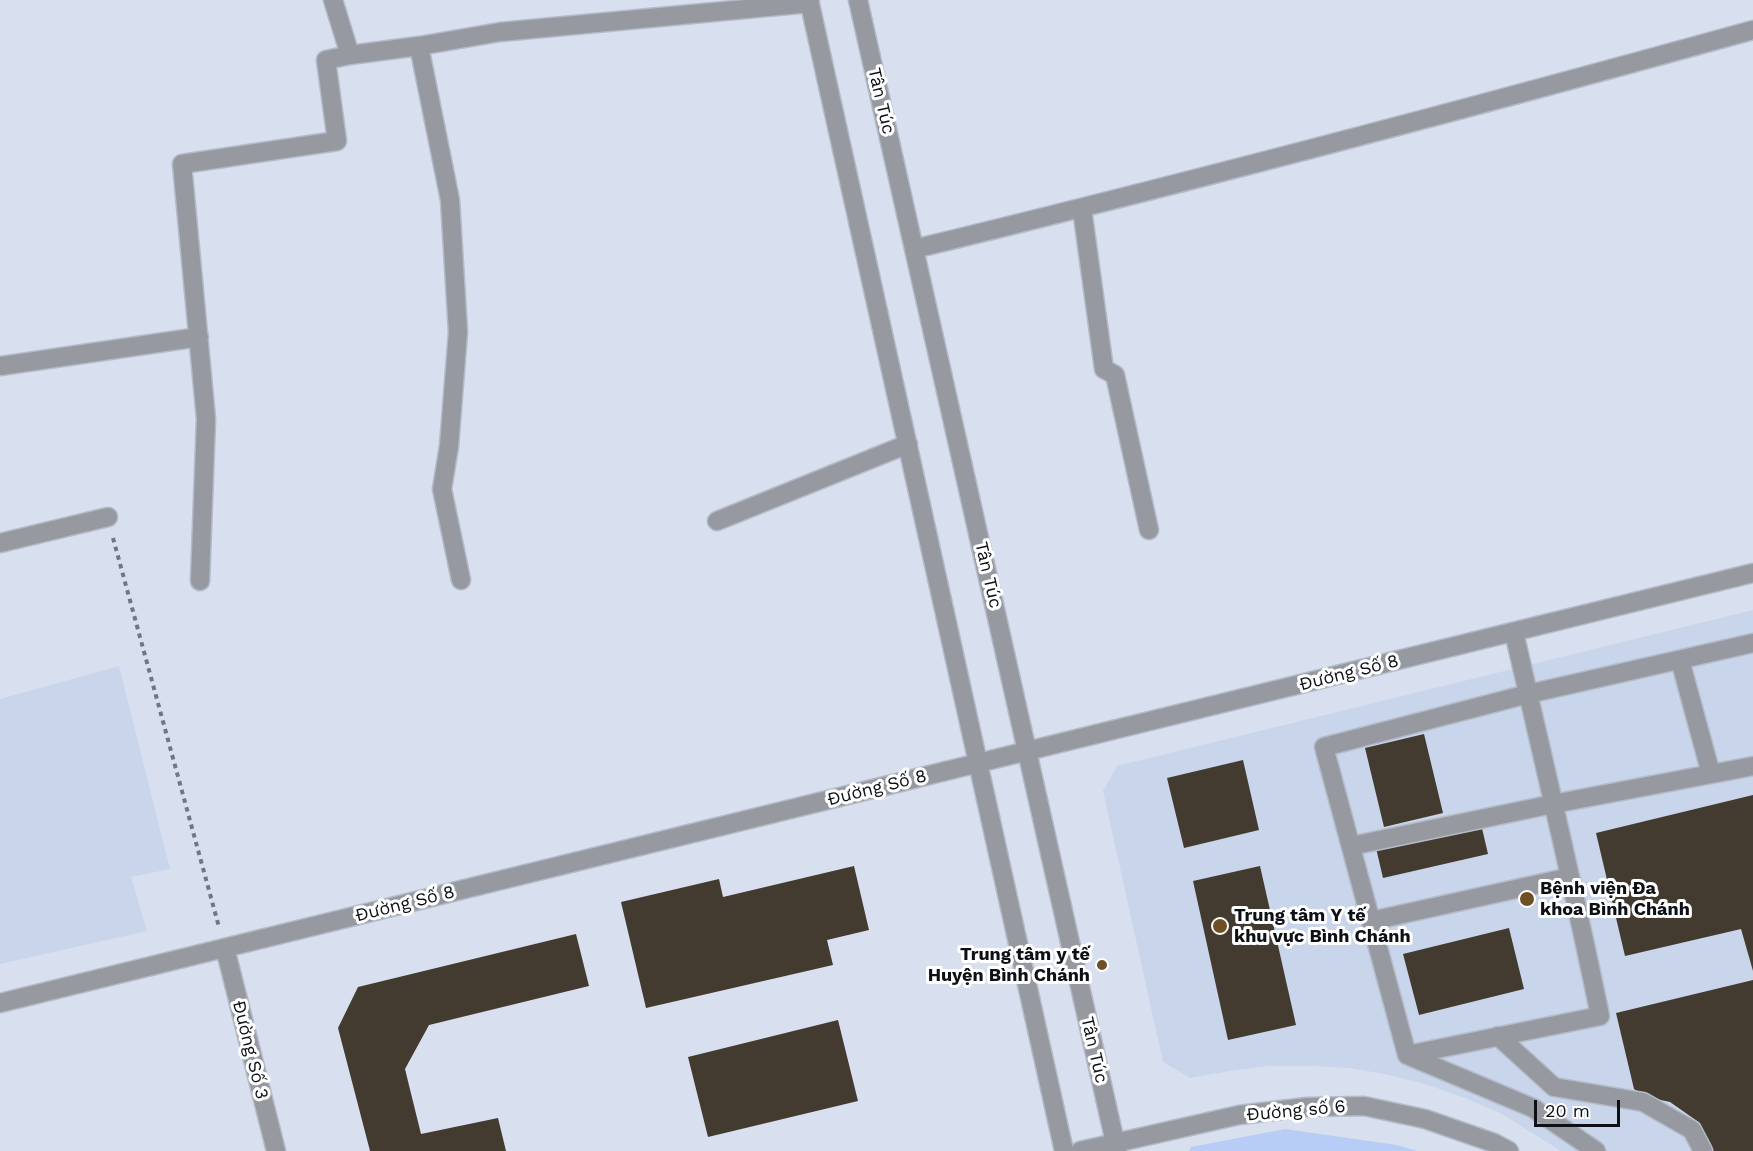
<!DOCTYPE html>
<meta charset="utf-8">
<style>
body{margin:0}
#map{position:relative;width:1753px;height:1151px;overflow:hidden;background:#d8e0ef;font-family:"Work Sans",sans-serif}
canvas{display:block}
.scale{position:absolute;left:1534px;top:1100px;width:86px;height:27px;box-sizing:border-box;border:3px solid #0d1015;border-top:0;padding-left:8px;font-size:18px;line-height:21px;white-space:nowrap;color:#0d1015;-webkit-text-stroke:4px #fff;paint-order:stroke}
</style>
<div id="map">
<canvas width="1753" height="1151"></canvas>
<div class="scale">20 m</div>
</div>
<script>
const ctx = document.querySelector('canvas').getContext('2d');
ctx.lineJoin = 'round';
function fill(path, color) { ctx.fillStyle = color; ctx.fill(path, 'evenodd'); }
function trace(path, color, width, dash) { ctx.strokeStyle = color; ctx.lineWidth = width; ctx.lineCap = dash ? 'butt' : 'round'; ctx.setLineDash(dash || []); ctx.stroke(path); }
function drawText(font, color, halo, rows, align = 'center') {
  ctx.font = font + ' "Work Sans",sans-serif'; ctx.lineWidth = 6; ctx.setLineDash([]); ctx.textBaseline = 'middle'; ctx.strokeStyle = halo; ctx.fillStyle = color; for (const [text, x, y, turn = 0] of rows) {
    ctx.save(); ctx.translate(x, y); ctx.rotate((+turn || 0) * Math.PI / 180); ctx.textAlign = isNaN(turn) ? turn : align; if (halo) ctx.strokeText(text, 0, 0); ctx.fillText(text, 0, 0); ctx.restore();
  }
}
fill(new Path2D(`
 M1753,610V1151H1561L1502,1114L1465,1098L1428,1085L1389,1075L1350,1068L1310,1066H1269L1230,1071L1190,1078L1163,1062L1103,791L1117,766Z
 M119,666L170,869L131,877L147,931L0,964V699Z`), '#c9d5eb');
fill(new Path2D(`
 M1285,1129L1397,1145L1417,1151H1189L1191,1147Z`), '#b8cdf6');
fill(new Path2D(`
 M1424,734L1443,813L1384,827L1365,748Z
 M1243,760L1259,830L1184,848L1167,778Z
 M1753,795V971L1741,929L1625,956L1596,833Z
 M1481,824L1488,854L1383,878L1376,848Z
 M854,866L869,930L827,940L833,965L646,1008L621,902L719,879L723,897Z
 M1260,866L1296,1025L1228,1040L1193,881Z
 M1509,928L1524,989L1419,1015L1403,954Z
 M576,934L589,986L429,1025L405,1069L421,1134L498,1118L506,1151H370L338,1028L358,987Z
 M1753,980V1151H1711L1700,1123L1670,1102L1647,1097L1634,1089L1616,1013Z
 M838,1020L858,1101L708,1137L688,1057Z`), '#443b30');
const minor = new Path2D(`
 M333,0L350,55L419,46L500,32L810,3
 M809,0L1064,1151
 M858,0L1117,1151
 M419,46L450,200L458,332L449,446L442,489L461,580
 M1082,209L1104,369L1115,375L1149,530
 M914,249C1195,181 1474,107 1753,30
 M0,366L199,337
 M717,521L908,444
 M0,543L108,517
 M200,581L206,419L182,164L337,141L326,60L350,55
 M1514,632C1543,760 1574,887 1600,1016L1407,1055L1324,747L1528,694L1753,643
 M1680,660L1711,774
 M1351,846L1553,804L1753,766
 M1371,921L1570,877
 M225,948L276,1151
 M0,1003L1753,573
 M1498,1036L1554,1087L1643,1102L1692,1130L1703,1151
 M1407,1055L1533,1108L1596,1151
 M1080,1151L1239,1115L1307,1107L1364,1106L1425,1119L1494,1143L1509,1151`);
trace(minor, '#b3bbc8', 21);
trace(new Path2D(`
 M113,538L219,927`), '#717781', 4, [4.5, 4.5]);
trace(minor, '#969aa0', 18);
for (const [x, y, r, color] of [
 [1527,899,8,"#6f4f25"],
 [1220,926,8,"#6f4f25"],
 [1102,965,6,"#6f4f25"]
]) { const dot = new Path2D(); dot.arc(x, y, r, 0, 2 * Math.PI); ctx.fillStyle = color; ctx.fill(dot); trace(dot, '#fff', 2); }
drawText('18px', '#0d1015', '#fff', [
 ["Tân Túc",881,101,77],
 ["Tân Túc",988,575,77],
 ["Đường Số 8",1349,673,-14],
 ["Đường Số 8",877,788,-14],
 ["Đường Số 8",405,904,-14],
 ["Đường Số 3",250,1050,76],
 ["Tân Túc",1094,1050,77],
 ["Đường số 6",1296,1111,-5]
]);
drawText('bold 18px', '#0d1015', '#fff', [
 ["Bệnh viện Đa",1540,889],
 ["khoa Bình Chánh",1540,910],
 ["Trung tâm Y tế",1234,916],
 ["khu vực Bình Chánh",1234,937],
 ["Trung tâm y tế",1090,955,"right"],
 ["Huyện Bình Chánh",1090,976,"right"]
], 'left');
</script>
